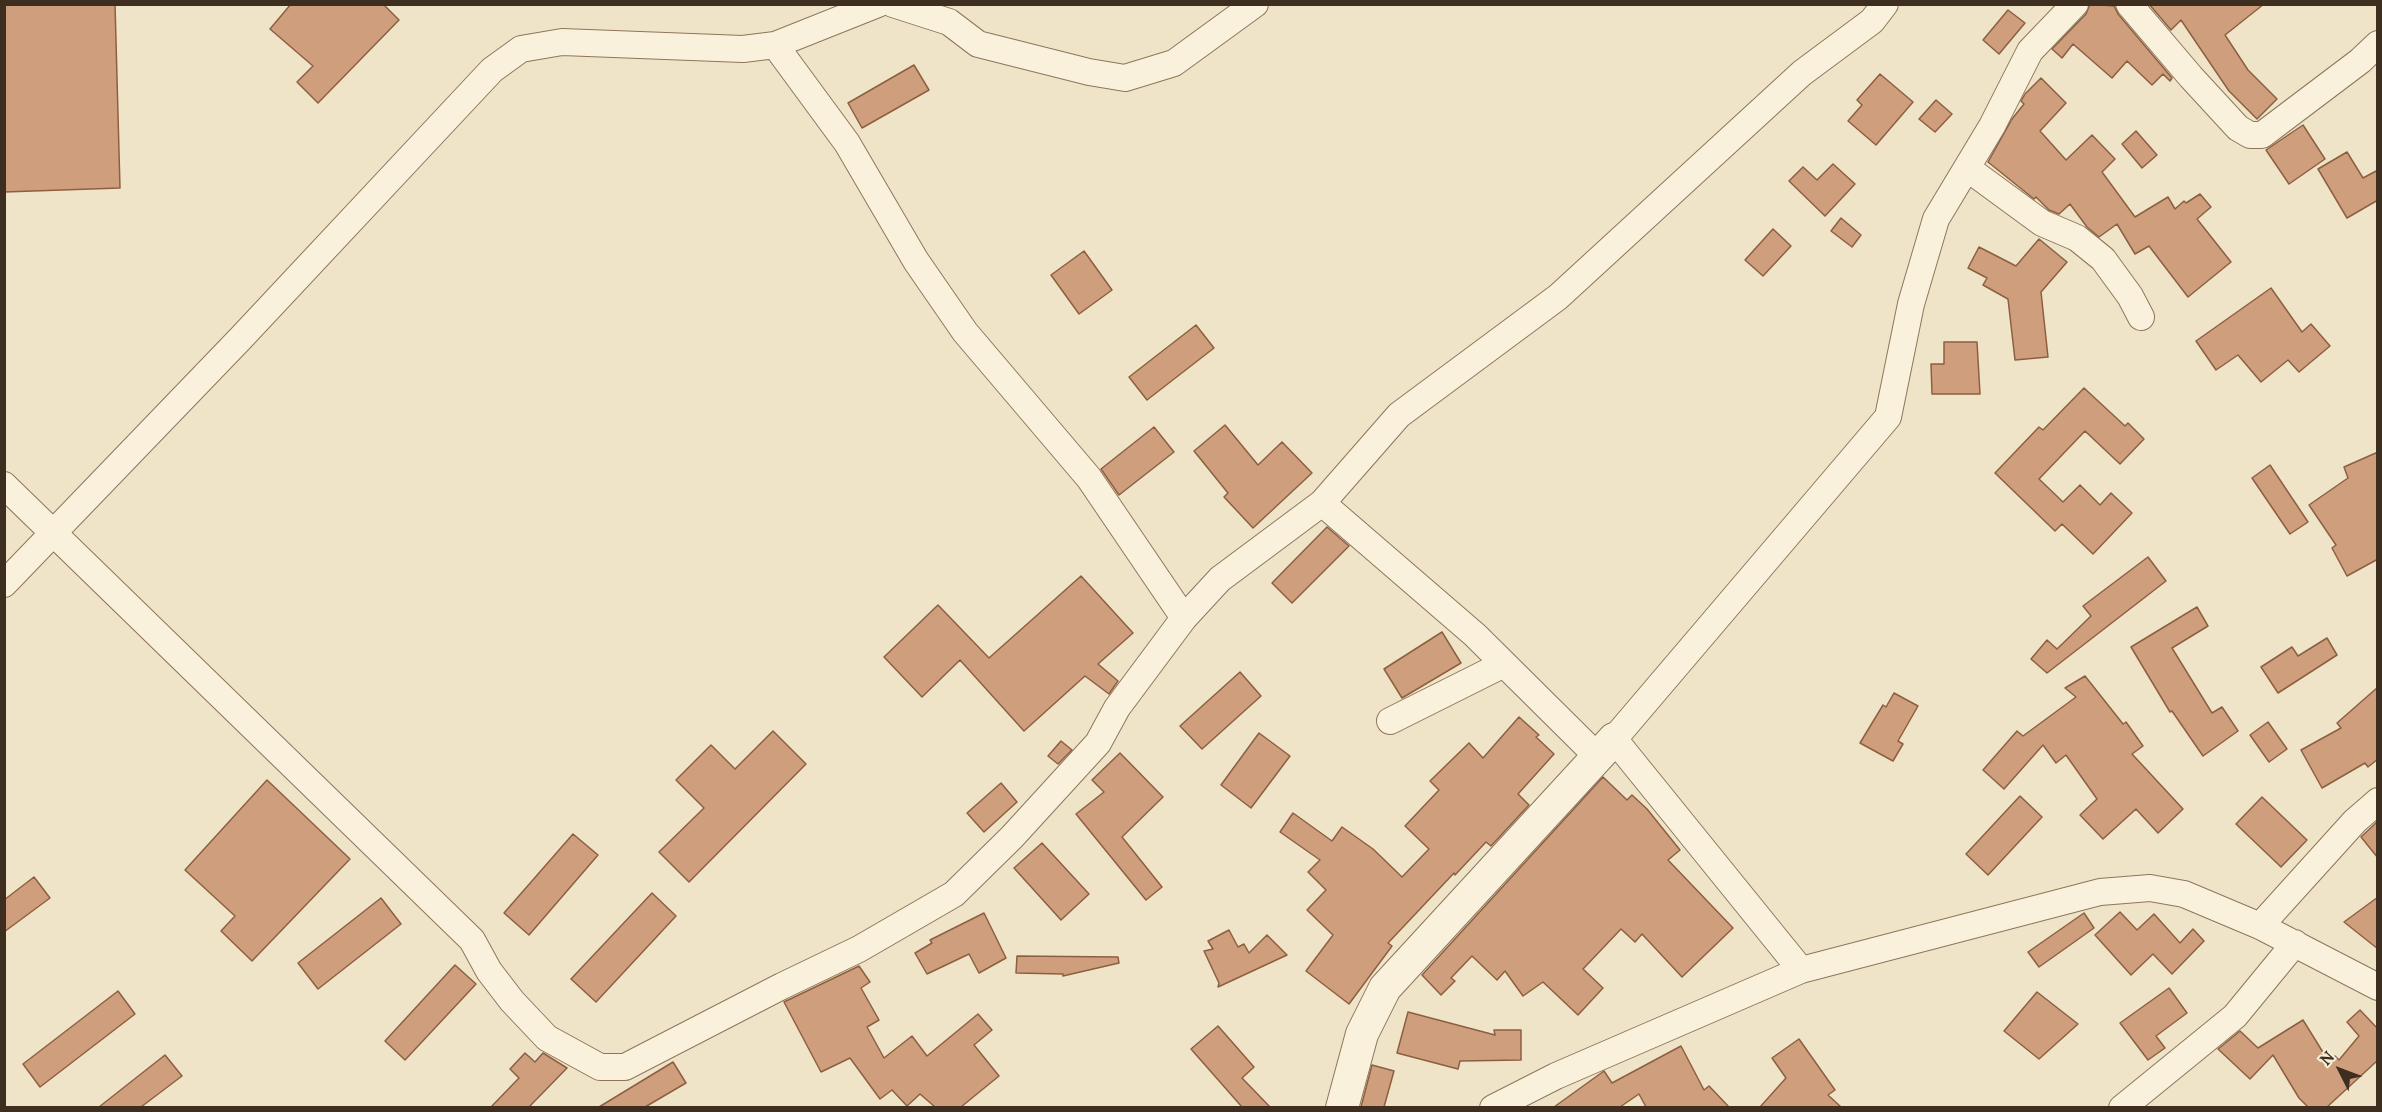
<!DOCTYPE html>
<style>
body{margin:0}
#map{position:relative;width:2382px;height:1112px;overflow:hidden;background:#f0e4c8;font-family:Lora,serif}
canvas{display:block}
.frame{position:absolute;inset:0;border:6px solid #3d2e20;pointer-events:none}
.north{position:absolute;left:2310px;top:1040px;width:60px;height:60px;-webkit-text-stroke:4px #f7eed8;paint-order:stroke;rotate:312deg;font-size:16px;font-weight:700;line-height:24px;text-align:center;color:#3d2e20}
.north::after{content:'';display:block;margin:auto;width:21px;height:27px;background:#3d2e20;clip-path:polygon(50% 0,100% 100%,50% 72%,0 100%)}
</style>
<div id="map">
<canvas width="2382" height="1112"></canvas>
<div class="frame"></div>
<div class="north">N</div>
</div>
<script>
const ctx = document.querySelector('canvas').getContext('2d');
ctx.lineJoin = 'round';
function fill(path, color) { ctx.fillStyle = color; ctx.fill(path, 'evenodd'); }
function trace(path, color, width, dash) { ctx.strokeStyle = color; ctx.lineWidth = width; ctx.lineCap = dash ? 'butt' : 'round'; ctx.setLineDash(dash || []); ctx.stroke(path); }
const building = new Path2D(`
 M4,4H115L120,188L4,192Z
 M291,4H383L399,20L318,103L297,82L313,66L270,29Z
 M2090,4L2114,6L2118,14L2172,78L2170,81L2163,74L2152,85L2127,61L2112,78L2073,44L2062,58L2052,49L2086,14Z
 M2149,4H2264L2225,35L2248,70L2277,99L2257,119L2229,91L2181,20L2171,30Z
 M2008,10L2025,23L1999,54L1983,40Z
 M914,65L929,90L862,128L848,103Z
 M1880,74L1913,102L1876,145L1848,121L1862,105L1857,100Z
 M2041,78L2066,103L2040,131L2066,160L2092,135L2115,159L2102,172L2135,217L2168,197L2175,209L2184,201L2186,203L2200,194L2211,207L2197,219L2231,262L2188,297L2149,246L2135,254L2117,224L2099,237L2087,227L2070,204L2059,214L2049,210L2036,197L2034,199L1988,162L2012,119L2024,104L2021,101L2025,94Z
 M1936,100L1952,114L1935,132L1919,119Z
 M2303,125L2325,159L2289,184L2266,150Z
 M2136,131L2157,155L2142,168L2122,144Z
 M2347,152L2363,178L2378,170V200L2347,218L2318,169Z
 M1833,164L1855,184L1825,216L1789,181L1803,167L1817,180Z
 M1841,218L1861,235L1852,247L1831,231Z
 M1773,229L1791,246L1763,276L1745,260Z
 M2039,239L2067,262L2041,292L2048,357L2015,360L2008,299L1983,285L1987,278L1968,268L1979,247L2016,266Z
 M1084,251L1112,290L1079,314L1051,275Z
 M2271,288L2302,332L2311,324L2330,346L2299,372L2288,360L2261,382L2238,355L2216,370L2196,341Z
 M1196,325L1214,348L1147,400L1129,377Z
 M1944,342H1977L1980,394H1932L1931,364H1944Z
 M2084,388L2125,426L2128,423L2144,439L2120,464L2085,431L2039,479L2063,502L2080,485L2100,505L2111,493L2132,513L2093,554L2062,524L2055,531L1995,473L2039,427L2043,430Z
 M1225,425L1258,465L1282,442L1312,473L1253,528L1224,497L1228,493L1194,451Z
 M1154,427L1174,452L1119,495L1101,469Z
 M2378,452V559L2347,576L2332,548L2336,545L2309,505L2348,478L2344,467Z
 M2270,465L2308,522L2290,534L2252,478Z
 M1327,527L1349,546L1292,603L1272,583Z
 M2148,557L2166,581L2047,673L2031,659L2047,640L2057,649L2091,616L2083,606Z
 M1081,576L1133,633L1098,664L1118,681L1109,694L1085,676L1024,731L960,660L922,697L884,657L938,605L989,658Z
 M2197,607L2208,626L2172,648L2212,713L2222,707L2238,731L2203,756L2172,711L2170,712L2131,647Z
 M1442,632L1461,663L1402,698L1384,669Z
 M2327,638L2337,655L2278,693L2261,667L2292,647L2298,656Z
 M1240,672L1261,696L1202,749L1180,726Z
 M2085,676L2123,724L2126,722L2143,746L2132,754L2183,809L2158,833L2136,809L2103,839L2080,815L2097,799L2066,755L2056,763L2043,745L2004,789L1983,770L2017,731L2023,736L2076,697L2065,688Z
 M2378,687V759L2368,767L2365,763L2322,788L2301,750L2341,728L2337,723Z
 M1894,693L1918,706L1898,741L1903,744L1893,761L1860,743L1883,705L1886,707Z
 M1519,717L1539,735L1536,737L1554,754L1518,794L1529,805L1491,846L1486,842L1455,875L1454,873L1388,943L1392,946L1349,1004L1306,971L1333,935L1307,910L1326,890L1308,872L1320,860L1280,832L1293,813L1332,841L1342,827L1373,849L1402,877L1429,849L1405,826L1439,790L1430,781L1469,743L1483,758Z
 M2268,722L2287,749L2269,762L2250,735Z
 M773,731L806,764L689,882L659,852L704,808L676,780L711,745L735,769Z
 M1259,733L1290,756L1251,808L1221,785Z
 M1061,741L1072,750L1058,764L1048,756Z
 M1120,753L1163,797L1122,837L1162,887L1146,900L1076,814L1104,792L1092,780Z
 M1603,777L1627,800L1632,795L1647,809L1680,850L1668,860L1733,928L1682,977L1642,934L1635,942L1621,929L1583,969L1603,988L1578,1015L1543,982L1523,996L1505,971L1497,980L1472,956L1451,978L1455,981L1441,995L1422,975Z
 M267,780L350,859L252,961L221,931L235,916L185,870Z
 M1001,783L1017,802L984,832L967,813Z
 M2020,796L2042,817L1988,875L1966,854Z
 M2262,797L2307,840L2281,867L2236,824Z
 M2378,821V858L2361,837Z
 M573,834L598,855L529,935L504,913Z
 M1042,843L1089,894L1061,920L1014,868Z
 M34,877L50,898L4,932V900Z
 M652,893L676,916L596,1002L571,979Z
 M2378,897V949L2344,922Z
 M381,898L401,924L318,989L298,963Z
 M2120,912L2137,930L2154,914L2180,943L2193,929L2204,941L2172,974L2153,954L2131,975L2095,935Z
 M984,913L1006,958L979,973L969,954L927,974L915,953L932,943L930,940Z
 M2084,913L2094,928L2039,967L2028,952Z
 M1229,930L1238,947L1244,944L1249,953L1267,935L1287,955L1218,987L1219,983L1204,951L1213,949L1208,941Z
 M1017,956L1118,957L1119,963L1063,976V974L1016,973Z
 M455,965L476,984L405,1060L385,1041Z
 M859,966L870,982L861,988L879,1020L867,1027L884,1058L912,1036L927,1056L978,1014L992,1030L974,1045L999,1076L961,1107H935L920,1094L907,1106L892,1090L880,1099L850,1058L821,1072L784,1002Z
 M2169,988L2187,1013L2156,1036L2165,1048L2148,1060L2120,1023Z
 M118,991L135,1014L40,1087L23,1064Z
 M2037,992L2078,1024L2039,1059L2004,1031Z
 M2360,1010L2378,1029V1060L2327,1107H2308L2299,1098L2273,1055L2250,1079L2218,1049L2240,1031L2258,1048L2303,1020L2329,1062L2335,1056L2339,1060L2359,1036L2347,1022Z
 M1408,1012L1495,1035L1494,1030H1521V1060L1460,1061L1458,1069L1397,1053Z
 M1218,1026L1254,1067L1242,1078L1270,1107H1242L1191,1049Z
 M1799,1039L1835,1090L1828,1095L1841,1107H1760L1786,1078L1772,1058Z
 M1681,1046L1704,1090L1709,1086L1729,1107H1646L1639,1094L1620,1107H1554L1604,1071L1612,1083Z
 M525,1053L535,1062L543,1053L567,1068L529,1107H491L519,1078L510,1069Z
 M165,1055L182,1076L141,1107H99Z
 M673,1062L686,1083L645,1107H599Z
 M1372,1065L1394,1071L1384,1107H1361Z`);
fill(building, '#cf9f7d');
trace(building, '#8d5f41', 1.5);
const minor = new Path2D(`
 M893,4L949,22L978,44L1089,72L1125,78L1174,63L1255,4
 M2129,4L2191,77L2238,128L2250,135H2262L2360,61L2378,44
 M775,45L847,143L916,261L965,332L1089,478L1184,618
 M1967,168L2042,223L2077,238L2103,259L2130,296L2141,317
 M4,485L472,940L489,971L512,1001L547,1038L600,1067H625L782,986L859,949L954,894L1012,837L1098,743L1117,708L1184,618L1220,579L1322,503L1399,415L1558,297L1802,73L1872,21L1885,4
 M1322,503L1475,635L1598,757
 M4,584L240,339L492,70L521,49L562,42L743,49L775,45L878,4
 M1390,721L1504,664
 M2260,926L2355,821L2378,801
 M1801,970L1614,739L1888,417L1911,304L1936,219L1992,126L2030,51L2075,4
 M1493,1108L1556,1076L1801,970L2100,892L2150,888L2184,894L2260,926L2378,987
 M2122,1108L2235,1016L2295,943`);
const tertiary = new Path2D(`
 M1342,1108L1362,1034L1385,988L1614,739`);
trace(minor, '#8d765c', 28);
trace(tertiary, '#8d765c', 34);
trace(minor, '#faf1dc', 26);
trace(tertiary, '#faf1dc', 32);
</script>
